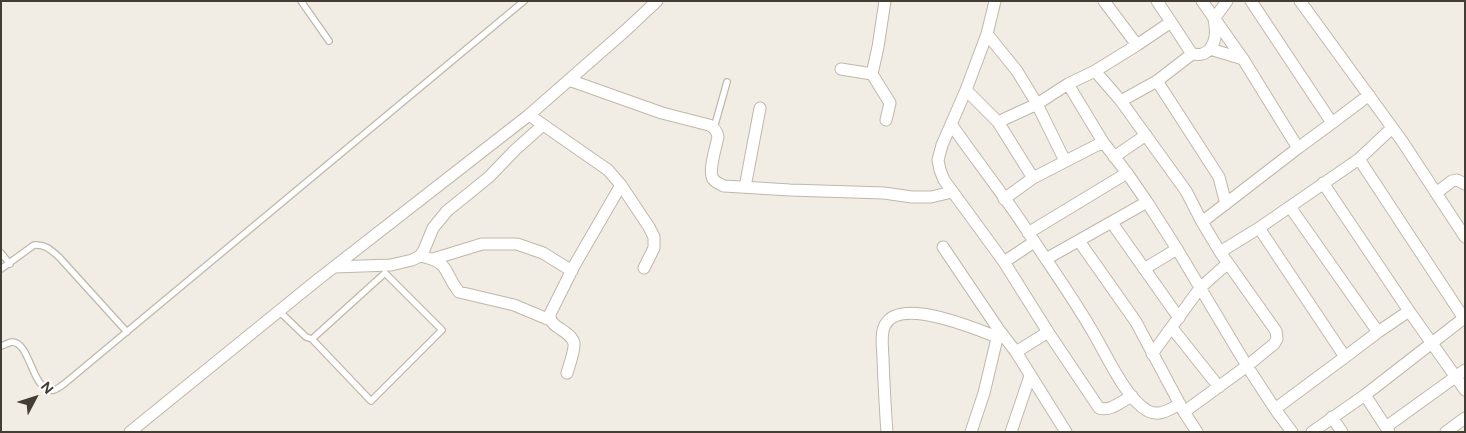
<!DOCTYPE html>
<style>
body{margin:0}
#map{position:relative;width:1466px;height:433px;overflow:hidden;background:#f2ede4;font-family:Figtree,sans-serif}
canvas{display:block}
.frame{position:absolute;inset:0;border:2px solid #443d34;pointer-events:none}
.north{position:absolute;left:10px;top:373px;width:50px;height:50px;-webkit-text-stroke:4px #fff;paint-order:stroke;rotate:50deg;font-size:14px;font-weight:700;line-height:20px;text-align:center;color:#443d34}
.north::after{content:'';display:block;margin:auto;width:18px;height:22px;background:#443d34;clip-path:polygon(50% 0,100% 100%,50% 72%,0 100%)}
</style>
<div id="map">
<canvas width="1466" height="433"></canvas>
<div class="frame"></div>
<div class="north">N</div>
</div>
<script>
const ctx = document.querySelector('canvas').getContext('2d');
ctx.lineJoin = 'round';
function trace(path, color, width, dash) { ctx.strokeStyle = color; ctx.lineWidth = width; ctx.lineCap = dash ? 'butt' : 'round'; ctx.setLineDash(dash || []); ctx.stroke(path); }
const lane = new Path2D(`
 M301,1L329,41
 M714,128L727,82
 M1,253L10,264
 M1,269L34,245C45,244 51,250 59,257L127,332
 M279,311L306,337L312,339L385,273L442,330L371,401L312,339
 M1,346C5,345 9,342 12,342C31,342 32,394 54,390C57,389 61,386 64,384L524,1`);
const street = new Path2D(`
 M885,1L878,47L872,74L890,103L886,120
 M995,1L987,34L966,90L942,145L938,160L940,170L944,180L1004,262L1048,332L1099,408C1110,412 1122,401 1132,396
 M1104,1L1137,45
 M1202,1L1243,59L1298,148L1332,123
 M1251,1L1332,123L1369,95
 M1300,1L1402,141L1465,237
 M1171,22L1192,54
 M987,34L1017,71L1037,104L1065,161
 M1210,49C1217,39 1216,31 1214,19L1227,1
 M841,69L872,74
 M1095,71L1137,45L1171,22L1157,1
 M569,80L662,113L709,125C715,128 717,131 718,137C716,147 708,171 713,179C716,183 720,184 724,186L790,190L884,193L912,197H931L952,192
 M1157,81L1219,177L1226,204
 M1068,84L1103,142L1127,173L1147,202L1177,249L1247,366L1275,409L1292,432
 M966,90L998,122L1033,178
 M1121,101L1157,81L1192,54C1200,55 1204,55 1210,49L1243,59
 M529,115L608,170L621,185L649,227L654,237V248L644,268
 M998,122L1037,104L1068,84L1095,71L1121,101L1186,191L1202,222L1220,252L1276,331L1277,339L1274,344L1247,366L1184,412
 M951,124C976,160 1004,195 1028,232C1050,266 1074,299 1094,334C1107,356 1126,399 1148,411C1160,417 1170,409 1180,404
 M1392,128L1359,159L1465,320
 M1114,157L1146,135
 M1323,183L1409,311L1465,390
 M745,187L760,108
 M1436,193L1452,181L1457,180L1465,184
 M1004,199L1033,178L1103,142
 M1290,207L1378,332L1409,311
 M1202,222L1298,148
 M1112,223L1179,318
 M1259,228L1345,357L1378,332
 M1028,233L1127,173
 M1079,241L1136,322L1184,412L1197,432
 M943,247L999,330L1016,352L1066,432
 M1220,252L1259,228L1359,159
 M420,256C452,263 442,271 459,292L514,305L550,320
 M433,259L482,244H517L543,253L572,271
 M1046,259L1147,202
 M1004,262L1034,242
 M334,267L391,265L412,260L420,256L424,250L433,228L447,211L489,177L515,150L543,125
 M1144,269L1177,249
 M1172,328L1219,387
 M1016,352L1048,332
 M1152,354L1200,288L1228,263
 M567,373C569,366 575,350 574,343C570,329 549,329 550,314L574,266L621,185
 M1365,395L1464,318
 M1275,409L1345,357
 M1332,417L1342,432
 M1386,427L1465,370
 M130,432L316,281L529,115L626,30L657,1
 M887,432C885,407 884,383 883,359C883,349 880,334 885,325C900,296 976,329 997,337
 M971,432L984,393L999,330
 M1011,432L1030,376
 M1312,432L1365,395L1389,432
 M1446,432L1465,418`);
trace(lane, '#c0b7aa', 8);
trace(street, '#c0b7aa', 13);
trace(lane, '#fff', 5.5);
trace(street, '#fff', 11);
</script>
